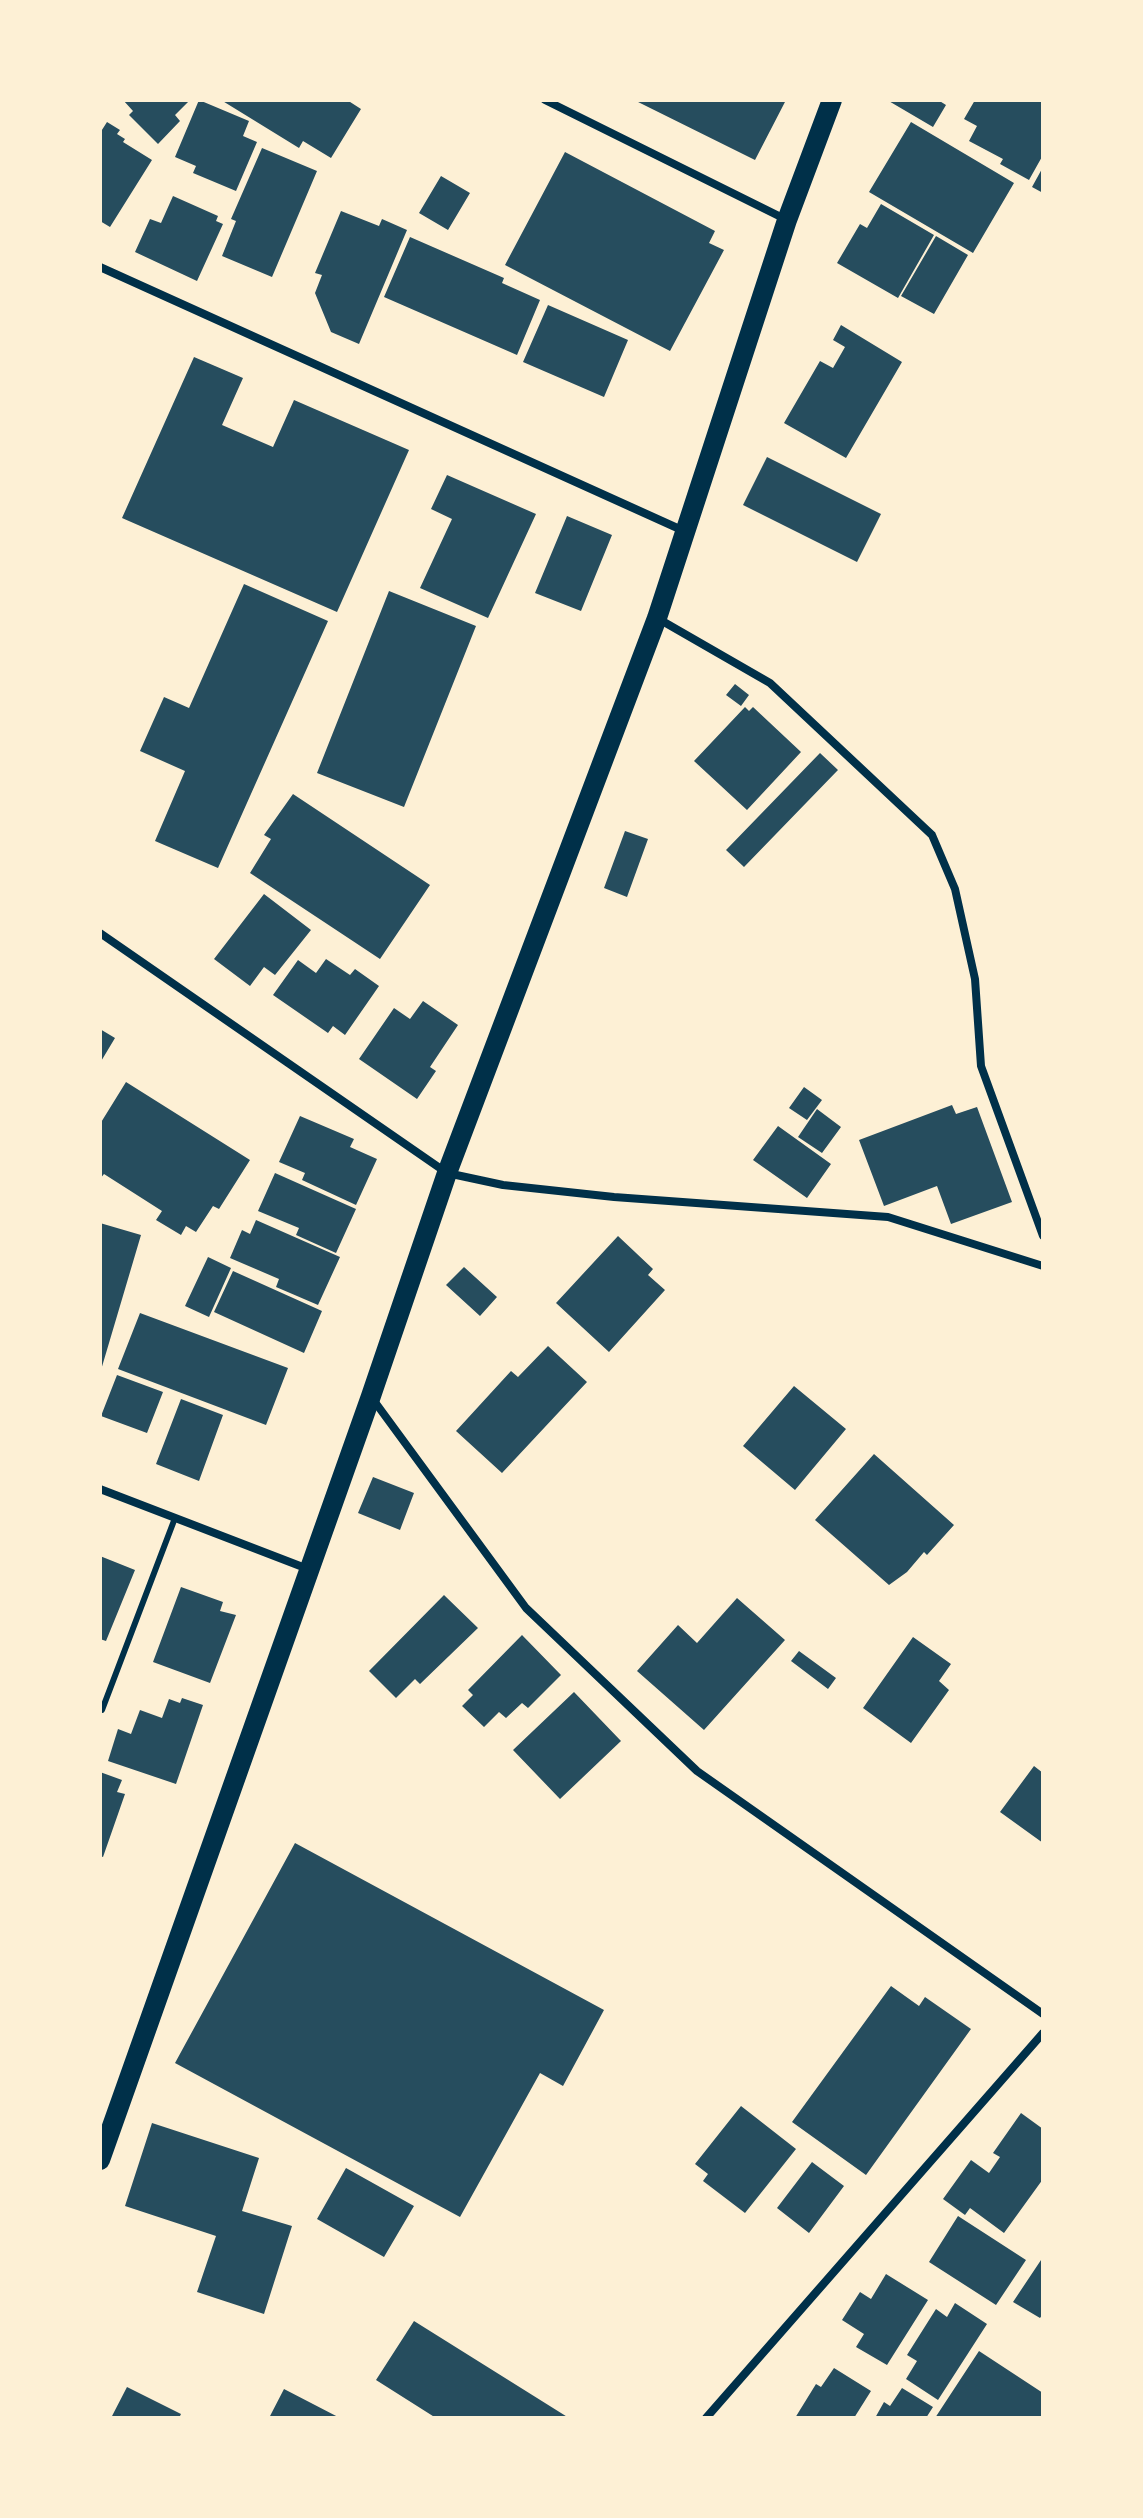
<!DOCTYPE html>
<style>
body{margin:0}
#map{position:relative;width:1143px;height:2518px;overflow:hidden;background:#fdf0d5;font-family:Karla,sans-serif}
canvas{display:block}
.frame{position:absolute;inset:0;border:102px solid #fdf0d5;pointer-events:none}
</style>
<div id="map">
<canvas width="1143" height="2518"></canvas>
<div class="frame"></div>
</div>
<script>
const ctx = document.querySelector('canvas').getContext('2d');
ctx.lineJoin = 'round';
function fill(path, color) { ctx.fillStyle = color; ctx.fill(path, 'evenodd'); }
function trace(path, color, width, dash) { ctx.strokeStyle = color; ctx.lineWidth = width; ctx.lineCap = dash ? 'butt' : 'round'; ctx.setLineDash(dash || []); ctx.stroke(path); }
fill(new Path2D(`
 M123,100H190L175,115L180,121L158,144L129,115L133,111Z
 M199,100L249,121L243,136L257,142L236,191L193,173L196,166L175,157Z
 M221,100H347L361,109L331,158L303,141L299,148Z
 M634,100H786L755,160Z
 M887,100H938L946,105L933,127Z
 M975,100H1043V155L1029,180L1000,164L1003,159L969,141L977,126L964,119Z
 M107,122L120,130L117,134L125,139L123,142L152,160L110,227L100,221V133Z
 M911,122L1014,183L973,253L869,192Z
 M262,148L317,171L272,277L222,256L236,221L231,219Z
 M565,152L715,231L709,243L724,250L670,351L505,265Z
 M1043,167V193L1032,187Z
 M441,176L470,193L448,230L419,213Z
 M173,196L218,216L216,221L223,224L197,281L135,252L150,219L161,223Z
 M881,204L934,235L898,298L837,263L860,224L867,228Z
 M341,211L379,226L382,219L407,230L359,344L331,332L315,293L322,275L315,273Z
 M936,236L968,255L934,314L901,296Z
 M410,237L504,278L502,283L540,300L517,355L384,297Z
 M548,305L628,340L604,397L523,362Z
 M841,325L902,362L846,458L784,423L820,361L833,368L845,347L833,340Z
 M194,357L243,378L222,425L273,447L294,400L409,450L337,612L122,518Z
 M767,457L881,514L857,562L743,505Z
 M447,475L536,514L488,618L420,588L452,519L431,509Z
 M567,516L612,535L581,611L535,593Z
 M244,584L328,621L218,868L155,841L185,771L140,751L164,697L189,708Z
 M389,591L476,626L404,807L317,773Z
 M735,684L749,695L741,706L726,695Z
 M745,707L749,711L753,707L801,752L747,810L694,761Z
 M820,753L838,770L744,867L726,850Z
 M293,794L430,885L380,959L250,873L271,839L264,835Z
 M625,831L648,839L627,897L604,888Z
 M264,894L311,930L275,975L264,967L250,986L214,959Z
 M326,959L350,975L355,969L379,986L345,1035L333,1026L328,1033L273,995L298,960L316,973Z
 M423,1001L458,1025L430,1067L436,1071L417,1099L359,1059L394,1008L410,1019Z
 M100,1029L115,1038L100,1063Z
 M126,1082L250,1160L219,1209L213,1206L196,1232L186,1226L181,1235L156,1220L162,1211L104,1174L100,1179V1124Z
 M804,1087L822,1100L807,1120L789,1108Z
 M952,1105L956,1114L977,1107L1012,1202L951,1224L937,1186L884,1206L859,1140Z
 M817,1109L841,1127L822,1153L798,1137Z
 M300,1116L354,1139L350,1147L377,1159L356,1205L302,1180L305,1173L279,1162Z
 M778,1126L831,1164L807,1198L753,1160Z
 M275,1173L356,1209L336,1253L296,1235L299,1228L258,1211Z
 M256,1220L340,1257L318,1305L276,1287L279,1279L230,1258L242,1230L250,1234Z
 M100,1223L141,1235L101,1370H100Z
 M618,1236L653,1269L648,1275L665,1290L609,1352L556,1303Z
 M208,1257L231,1268L209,1317L185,1306Z
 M464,1267L497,1297L480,1316L446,1285Z
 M233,1271L322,1311L304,1353L214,1312Z
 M140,1313L288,1368L266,1425L118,1369Z
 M548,1346L587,1382L502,1473L456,1431L511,1371L518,1377Z
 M117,1375L163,1392L147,1433L101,1416Z
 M794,1386L846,1429L795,1490L743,1446Z
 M181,1399L223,1415L199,1481L156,1464Z
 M874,1454L954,1525L927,1555L924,1552L907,1572L889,1585L815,1520Z
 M373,1477L414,1493L400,1530L358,1513Z
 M100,1556L135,1570L106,1641L100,1639Z
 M181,1587L223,1602L220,1611L236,1615L210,1683L153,1662Z
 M444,1595L478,1628L420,1684L415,1679L396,1698L369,1671Z
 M737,1598L785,1640L704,1730L637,1671L678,1625L697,1643Z
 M522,1635L561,1675L528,1708L522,1703L506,1718L499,1712L484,1727L462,1706L473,1695L468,1690Z
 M913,1637L951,1664L939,1681L949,1690L911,1743L863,1708Z
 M799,1651L836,1678L828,1689L791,1661Z
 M574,1692L621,1741L560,1799L513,1750Z
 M182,1698L203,1705L176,1784L108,1761L118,1729L131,1734L140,1710L162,1718L169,1699L180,1703Z
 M1034,1766L1043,1773V1843L1000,1812Z
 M100,1772L122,1780L117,1792L125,1794L103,1857L100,1856Z
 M295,1843L604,2010L563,2086L540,2073L460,2217L175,2063Z
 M891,1986L919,2006L925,1997L971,2029L866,2175L792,2122Z
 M741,2106L796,2149L745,2213L703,2181L708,2174L695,2164Z
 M1021,2113L1043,2129V2179L1004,2233L970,2208L965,2215L943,2199L971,2160L989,2173L1000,2157L993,2153Z
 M152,2123L259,2158L242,2211L292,2226L264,2314L197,2292L216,2236L125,2206Z
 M812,2162L844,2186L809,2233L777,2208Z
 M346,2168L414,2206L384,2257L317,2219Z
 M958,2216L1026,2260L996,2305L929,2262Z
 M1043,2257V2314L1040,2318L1013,2302Z
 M886,2274L928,2300L887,2365L856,2347L864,2334L842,2320L860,2292L871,2299Z
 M955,2303L987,2324L938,2400L906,2379L917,2361L907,2355L936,2309L947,2317Z
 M414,2321L569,2418H436L376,2380Z
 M979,2351L1043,2393V2418H935Z
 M834,2368L871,2391L854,2418H795L816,2384L821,2387Z
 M127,2387L181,2414L179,2418H111Z
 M902,2388L933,2407L926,2418H875L884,2402L890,2406Z
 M284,2389L340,2418H269Z`), '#264d5e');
trace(new Path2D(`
 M102,1710L175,1518`), '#003049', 6);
trace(new Path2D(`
 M545,100L787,220
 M100,267L684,531
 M657,618L770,683L932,835L955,889L975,979L981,1066L1043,1236
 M100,933L447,1173L503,1185L614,1197L888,1217L1043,1266
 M372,1398L526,1608L697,1771L1043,2014
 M100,1489L308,1569
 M706,2418L1043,2033`), '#003049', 8);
trace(new Path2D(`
 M100,2160L371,1396L447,1173L657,618L787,220L832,100`), '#003049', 20);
</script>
